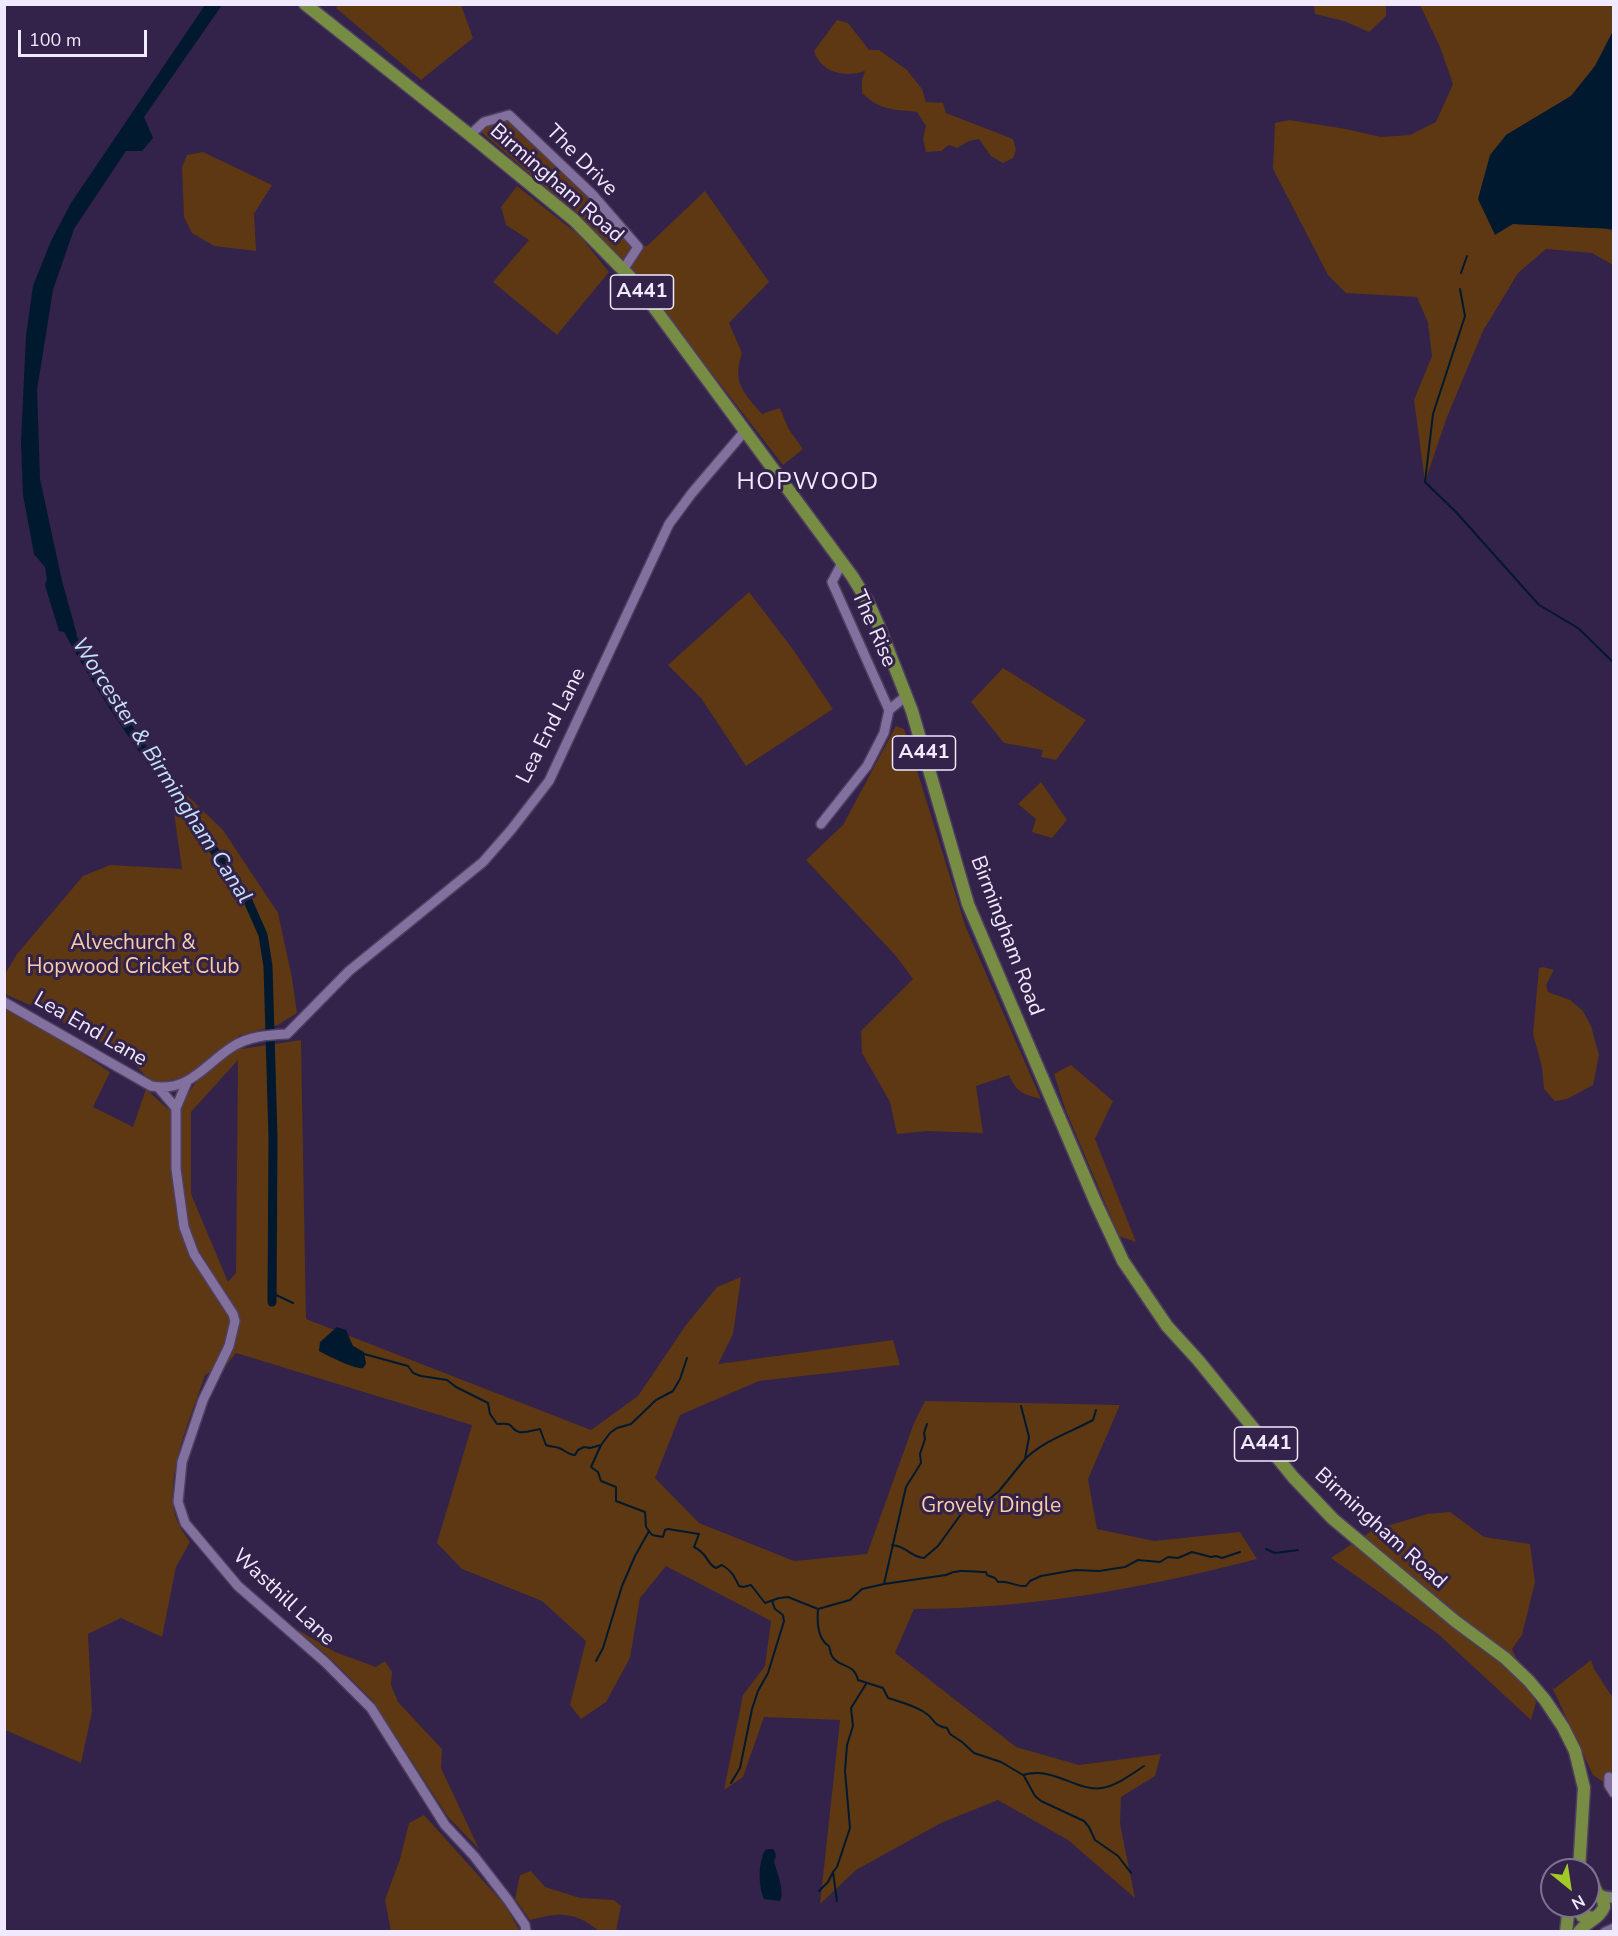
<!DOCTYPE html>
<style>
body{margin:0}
#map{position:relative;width:1618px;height:1936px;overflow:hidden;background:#332249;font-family:"Nunito Sans",sans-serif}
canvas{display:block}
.frame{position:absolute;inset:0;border:6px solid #f1e9fe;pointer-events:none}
.north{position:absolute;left:1540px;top:1858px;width:60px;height:60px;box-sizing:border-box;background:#332249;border:2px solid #7f7291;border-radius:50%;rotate:150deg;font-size:16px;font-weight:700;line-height:24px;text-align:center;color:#f1e9fe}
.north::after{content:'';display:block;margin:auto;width:21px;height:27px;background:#a3c926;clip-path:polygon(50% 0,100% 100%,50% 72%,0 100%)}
.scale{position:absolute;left:18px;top:30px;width:129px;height:27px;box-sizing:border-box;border:3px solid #f1e9fe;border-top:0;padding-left:8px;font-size:18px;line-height:21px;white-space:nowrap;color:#f1e9fe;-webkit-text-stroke:4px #332249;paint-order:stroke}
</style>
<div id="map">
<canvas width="1618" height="1936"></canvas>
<div class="frame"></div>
<div class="north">N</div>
<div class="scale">100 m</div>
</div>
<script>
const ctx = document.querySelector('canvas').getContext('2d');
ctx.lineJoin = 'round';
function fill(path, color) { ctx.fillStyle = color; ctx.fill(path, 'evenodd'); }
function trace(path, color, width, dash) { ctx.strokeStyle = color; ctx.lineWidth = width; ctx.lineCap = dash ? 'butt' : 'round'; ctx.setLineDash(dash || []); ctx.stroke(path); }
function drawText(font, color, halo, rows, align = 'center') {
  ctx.font = font + ' "Nunito Sans",sans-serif'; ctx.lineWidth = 6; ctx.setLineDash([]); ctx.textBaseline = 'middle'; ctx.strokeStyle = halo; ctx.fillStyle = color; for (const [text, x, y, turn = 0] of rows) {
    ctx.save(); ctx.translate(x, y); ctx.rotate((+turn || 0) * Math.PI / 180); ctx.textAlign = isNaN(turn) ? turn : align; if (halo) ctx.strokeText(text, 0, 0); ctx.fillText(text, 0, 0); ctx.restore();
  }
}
fill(new Path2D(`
 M338,5H461L473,38L421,80L336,8Z
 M1314,5H1386V16L1369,32L1344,21L1315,14Z
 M1420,5H1613V31L1595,66L1571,96L1506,135L1512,224L1604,228L1613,231V265L1592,253L1546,249L1518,273L1483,331L1447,417L1425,482L1414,400L1432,356L1428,323L1417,297L1346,293L1328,275L1273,169L1275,123L1289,120L1346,129L1381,137L1410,135L1436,122L1453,84L1440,47Z
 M837,20L848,23L869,50H879L907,70L922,89L926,102L943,103L946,113L1013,139L1016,150L1013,158L1003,163L991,156L979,139L969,141L957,148L949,145L941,151L926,152L923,139L926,126L917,112C893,109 881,111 862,93V80L865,71C845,78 821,73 814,51Z
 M506,119L574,183L632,246H647L705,191L769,282L729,323L742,353C732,382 743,392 762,414L780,408L788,428L803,449L783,465L635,274L580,217L480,131L486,125Z
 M203,152L272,185L254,214L256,251L214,246L192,233L184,217L182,167L187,155Z
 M517,186L580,236L609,272L557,335L493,282L529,240L506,225L501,207Z
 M749,592L792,648L833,709L746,766L701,698L668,665Z
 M1003,668L1086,720L1056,760L1041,757L1043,750L1004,743L971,702Z
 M896,726L904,729L966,928L1041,1099C1023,1094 1017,1093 1009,1075L976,1086L983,1133L927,1131L897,1134L890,1102L862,1053L861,1031L913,979L896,956L806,860L843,825Z
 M169,778L223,830L278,913L292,978L297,1013L278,1025L238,1036L241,1049L301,1040L306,1319L591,1430L638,1396L686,1325L717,1287L741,1277L733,1334L718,1364L893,1340L900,1365L759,1381L680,1415L655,1478L699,1523L794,1561L867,1554L914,1423L925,1401L1120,1405L1088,1479L1097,1529L1154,1541L1240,1532L1257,1559C1145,1588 1030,1609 914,1609L895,1653L1016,1747L1079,1765L1161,1754L1155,1776L1121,1797L1120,1824L1135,1898L1068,1840L998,1800L941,1823L856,1870L820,1904L840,1720L764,1717L743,1777L724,1790L743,1695L765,1666L771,1621L666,1566L640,1598L630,1658L606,1702L581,1719L570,1705L586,1641L542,1601L462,1569L437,1543L472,1425L236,1353L228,1363L205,1375C192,1416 163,1475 176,1518C179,1526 185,1535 190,1542L176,1567L162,1637L121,1618L88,1634L92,1712L81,1763L5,1730L4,1009L63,1041L110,1072L93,1107L133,1127L146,1089L168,1109L181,1104L196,1082L191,1075L152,1085C133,1054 96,1041 66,1024C57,1019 48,1012 38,1008C26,1003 16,1000 4,993L5,974L17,954L83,876L110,865L182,869ZM238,1060L236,1273L228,1282L191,1194V1112Z
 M1041,782L1067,820L1052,838L1032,832L1036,819L1018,804Z
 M1543,967L1554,970L1546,985L1548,992L1570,1000L1583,1011L1591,1026L1599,1055L1593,1085L1567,1099L1555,1101L1544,1089L1542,1067L1533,1034L1539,968Z
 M1071,1065L1113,1101L1095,1139L1136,1242L1119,1236L1066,1111L1054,1074Z
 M1450,1512L1484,1537L1530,1544L1535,1582L1522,1635L1512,1649L1536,1702L1531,1720L1438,1634L1331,1558L1373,1530L1427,1514Z
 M295,1628L335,1652L376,1667L385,1661L392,1672L391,1685L398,1702L442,1749L441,1768L479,1849L448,1817L372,1700L331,1659Z
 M1591,1660L1594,1669L1613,1698V1789L1593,1775L1552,1687L1554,1689Z
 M424,1815L505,1905L520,1931H391L385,1900L400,1859L409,1823Z
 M531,1871L545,1887L580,1898L614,1900L621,1906L616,1931H599C575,1911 559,1912 530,1920L515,1899L520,1875Z`), '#5d3812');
fill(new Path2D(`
 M205,5H222L144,117L153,138L142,151H126L74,229L53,290L37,390L40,479L62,581L77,635L59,631L45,585L47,579L45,567L34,554L23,495L21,442L26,336L33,286L51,241L71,203Z
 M1613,31V229L1513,224L1495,235L1478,199L1490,155L1506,135L1571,96L1595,66Z
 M337,1327L346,1330L353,1346L364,1352L366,1364C365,1365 364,1367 363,1368C356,1370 326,1355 319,1351L320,1342Z
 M769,1849H773C777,1855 776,1856 774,1862C777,1871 785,1893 780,1901L764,1899C758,1885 758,1864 765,1850Z`), '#00192e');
trace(new Path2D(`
 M1461,273L1467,256
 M1460,289L1465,316L1433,414L1425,482L1456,512L1539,605L1578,628L1614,663
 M272,1293L293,1303
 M364,1354L408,1366L413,1373L421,1376L447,1380L456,1387L488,1403L490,1414L497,1424C517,1422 508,1429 519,1432C525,1433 534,1430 540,1429L546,1445C550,1447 554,1446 559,1448C565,1450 568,1455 575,1455L578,1450L584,1447L590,1448L601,1445L591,1467L598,1472L601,1481L616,1487V1501L645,1512L646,1527L652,1535L663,1537L665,1530L668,1529L699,1534L694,1547C709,1554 706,1564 716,1568L722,1565C732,1571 734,1576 739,1586L743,1587L751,1585L765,1603L779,1598L788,1597L818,1609C817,1621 817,1639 829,1646C830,1649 830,1653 832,1656C838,1668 854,1662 858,1680L883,1688L888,1698C900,1702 913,1705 924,1712C936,1719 931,1725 947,1728L950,1734L962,1742L974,1753L1001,1762L1023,1775C1055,1766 1076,1792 1102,1788C1116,1786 1132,1774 1144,1766
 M601,1445L610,1433L617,1428L631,1424L656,1400L673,1391L680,1379L687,1358
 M1025,1459C1045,1440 1069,1433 1093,1420L1096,1410
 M892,1545C909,1547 908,1556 924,1558L938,1546L964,1510L987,1501L999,1491L1025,1459L1029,1437L1021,1406
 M1266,1549L1275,1553L1298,1550
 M884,1584L906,1487L921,1463L920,1454L925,1439L924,1433L927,1424
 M818,1609L850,1600L862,1589L884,1584L946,1575C959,1568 972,1572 986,1572L987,1575L995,1578L998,1582C1008,1580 1016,1587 1026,1586L1030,1581L1041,1576L1075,1570L1099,1571L1125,1567L1138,1560L1160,1562L1168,1557L1178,1558L1192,1552L1211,1557L1216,1556L1222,1558L1240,1552
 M596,1661L603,1648L622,1586L635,1556L649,1531
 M1024,1776L1035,1796L1041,1801L1084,1821L1089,1827L1095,1840L1118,1856L1131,1873
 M731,1783L740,1768L752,1709L758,1691L768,1673L784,1621L783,1615L775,1609L772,1601
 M819,1891L828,1882L833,1872
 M837,1901L833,1872L837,1867L850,1828L845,1771L847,1745L853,1726L851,1708L866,1684`), '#00192e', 2);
trace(new Path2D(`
 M64,622C115,721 188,807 248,901L263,935L268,966L273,1137L272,1302`), '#00192e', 9);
const minor = new Path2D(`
 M470,135L484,122L509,115L592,194L638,247L623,270
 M889,710L906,696
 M821,824L867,766L884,733L889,710L832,582L842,563
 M4,1002L151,1086C189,1093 204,1065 232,1047C249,1036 268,1035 287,1034L349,971L483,862L511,830L549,781L669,524L692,493L744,432
 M187,1082L176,1108V1169L184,1227L194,1254L233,1314L235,1321L229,1346L203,1400L182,1462L178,1502L185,1523L238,1586L325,1662L371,1708L445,1825L474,1856L508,1900L525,1925L526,1932
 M158,1087L176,1108
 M1609,1777V1785L1614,1793
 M1605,1932L1614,1928`);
const major = new Path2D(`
 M1601,1896L1614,1898`);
const highway = new Path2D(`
 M305,4L470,135L574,220L636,283L852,576L868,602L880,629L912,711L968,904L1095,1201L1123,1261L1167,1326L1198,1360L1293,1477L1333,1519L1455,1621L1505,1658L1529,1681L1545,1700L1563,1727L1575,1751L1584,1788L1579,1870
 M1588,1873L1597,1893
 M1577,1906L1582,1916L1594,1918
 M1566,1932L1569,1906
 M1579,1932C1586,1922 1600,1918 1604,1907C1604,1897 1598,1891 1588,1891`);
trace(minor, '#4e3f60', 12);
trace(major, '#4e3f60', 14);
trace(highway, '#4e3f60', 15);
trace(minor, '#82709e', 9);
trace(major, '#7c8168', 10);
trace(highway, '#788d44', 12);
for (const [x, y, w] of [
 [642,292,63],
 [924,753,63],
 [1266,1444,63]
]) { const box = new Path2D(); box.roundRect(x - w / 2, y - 17, w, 34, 4.5); ctx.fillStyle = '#332249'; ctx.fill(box); trace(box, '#f1e9fe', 1.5); }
drawText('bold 20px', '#f1e9fe', null, [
 ["A441",642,292],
 ["A441",924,753],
 ["A441",1266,1444]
]);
drawText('21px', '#f1e9fe', '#332249', [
 ["The Drive",581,161,45],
 ["Birmingham Road",556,184,41],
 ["The Rise",873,629,66],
 ["Lea End Lane",552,726,-63],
 ["Birmingham Road",1006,936,69],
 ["Lea End Lane",90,1030,30],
 ["Birmingham Road",1380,1529,42],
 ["Wasthill Lane",283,1598,43]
]);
drawText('21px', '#facda6', '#332249', [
 ["Alvechurch &",133,944],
 ["Hopwood Cricket Club",133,968],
 ["Grovely Dingle",991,1507]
]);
drawText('italic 22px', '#c3e3fc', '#332249', [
 ["Worcester & Birmingham Canal",161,771,57]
]);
ctx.letterSpacing = '1.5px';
drawText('24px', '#f1e9fe', '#332249', [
 ["HOPWOOD",808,483]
]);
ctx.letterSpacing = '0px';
</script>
